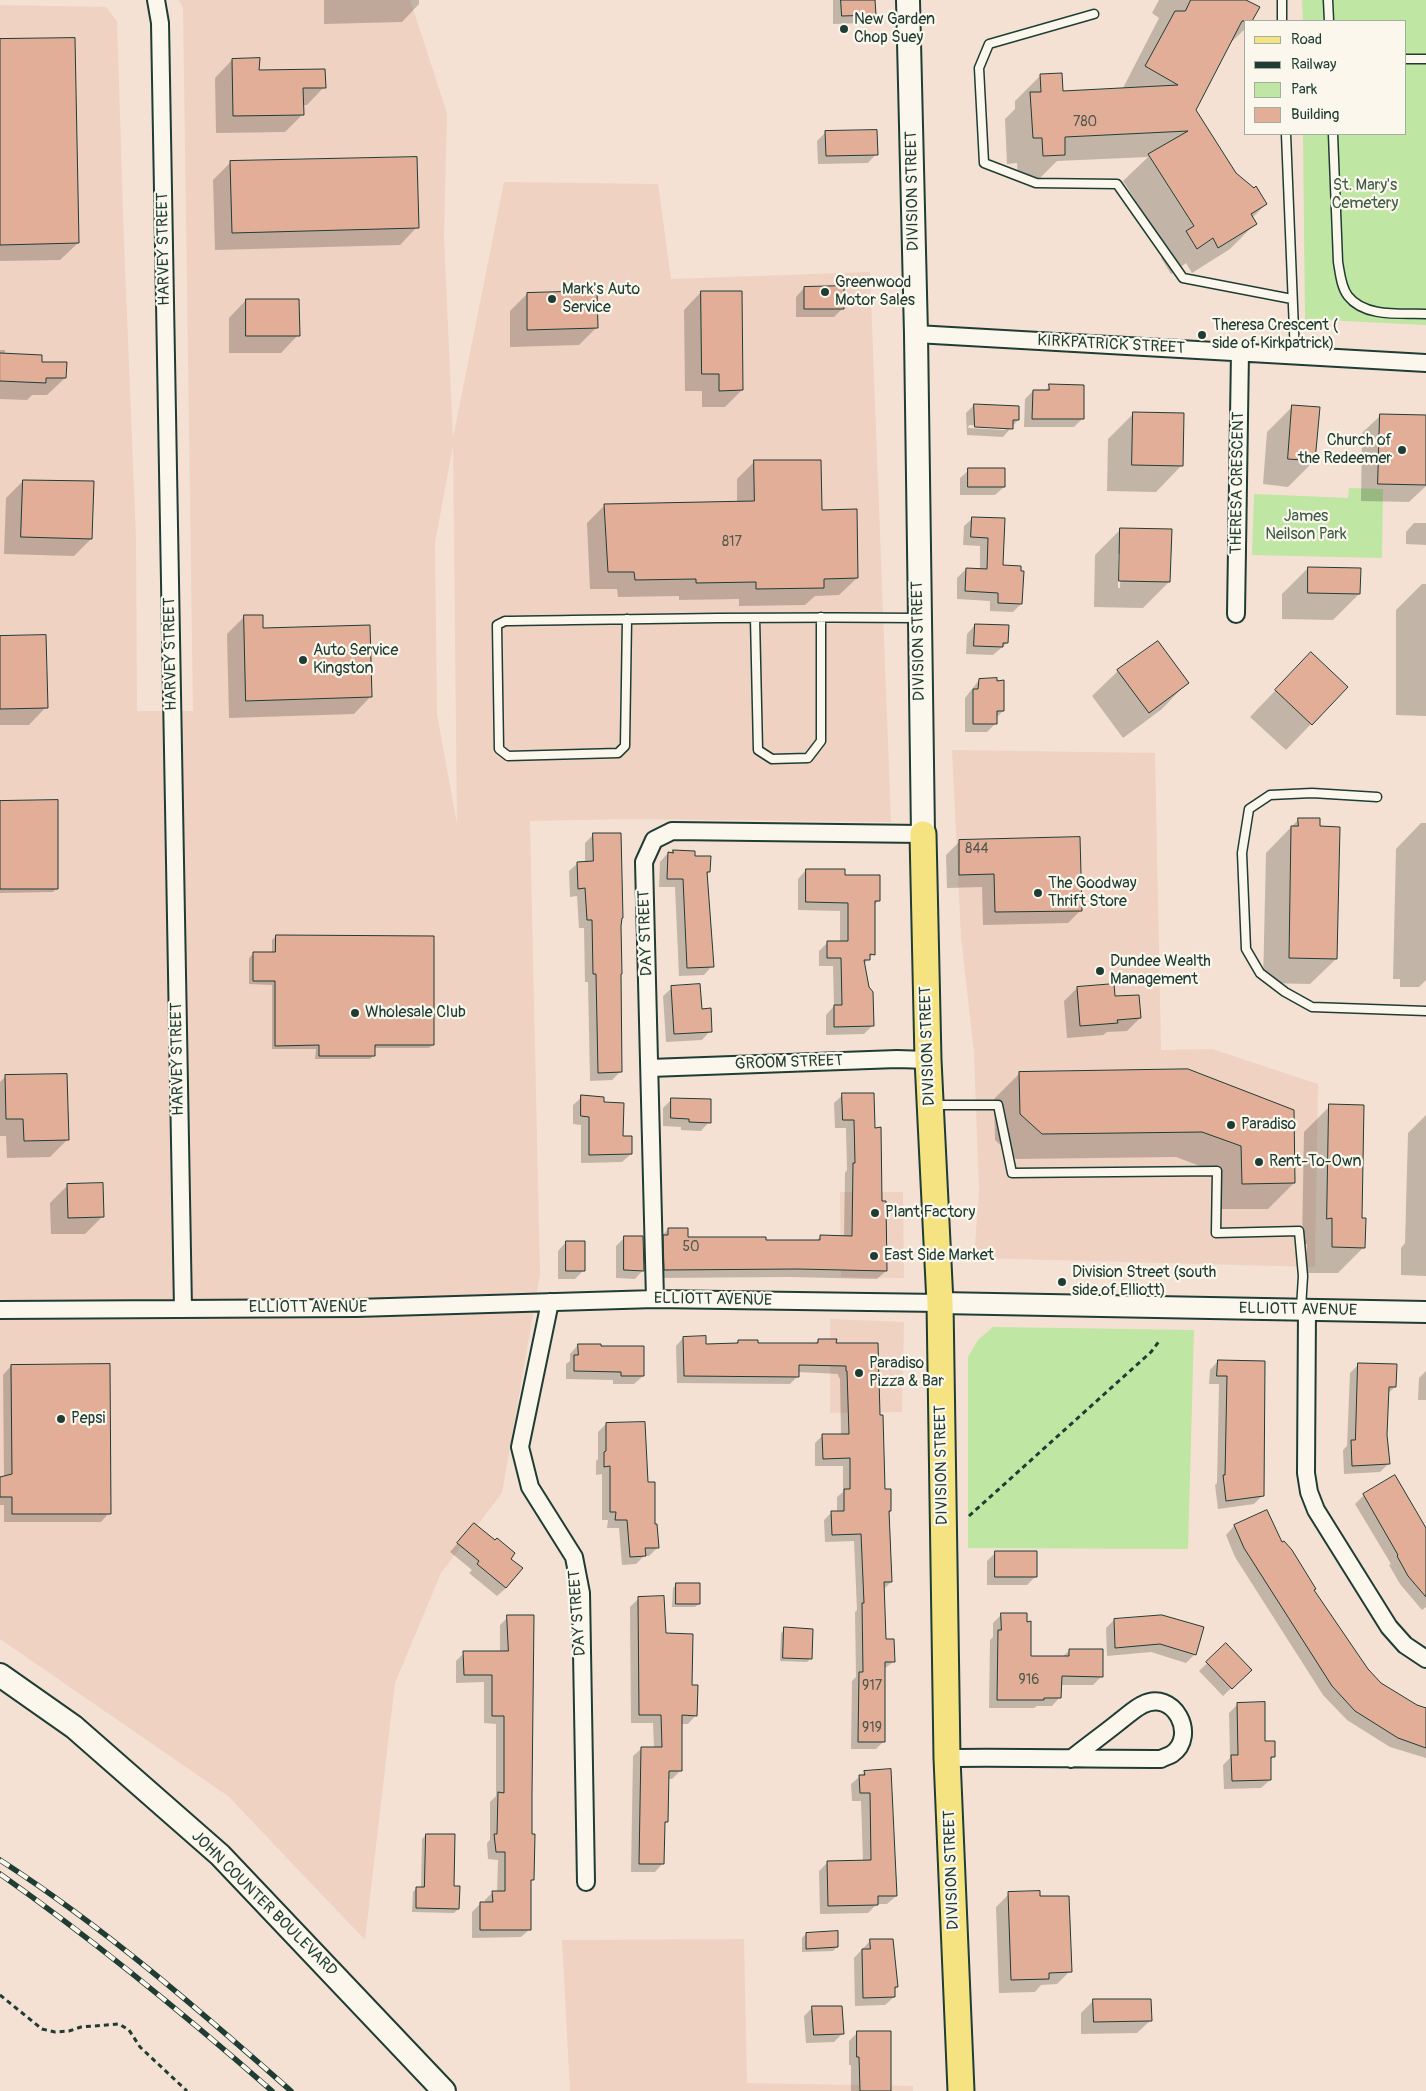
<!DOCTYPE html>
<style>
body{margin:0}
#map{position:relative;width:1426px;height:2091px;overflow:hidden;background:#f4e1d3;font-family:Pangolin,sans-serif}
canvas{display:block}
.legend{position:absolute;left:1244px;top:20px;width:162px;height:115px;box-sizing:border-box;background:#fbf7ec;border:1px solid #a3ada2;margin:0;padding:6px 9px;list-style:none;font-size:15px;color:#1f3d34}
.legend li{display:flex;align-items:center;gap:10px;height:25px}
.legend b{width:25px;border:1px solid #a3ada2}
</style>
<div id="map">
<canvas width="1426" height="2091"></canvas>
<ul class="legend">
<li><b style="height:6px;background:#f5e382"></b>Road</li>
<li><b style="height:6px;background:#1f3d34"></b>Railway</li>
<li><b style="height:14px;background:#bfe6a2"></b>Park</li>
<li><b style="height:14px;background:#e3ae98"></b>Building</li>
</ul>
</div>
<script>
const ctx = document.querySelector('canvas').getContext('2d');
ctx.lineJoin = 'round';
function fill(path, color) { ctx.fillStyle = color; ctx.fill(path, 'evenodd'); }
function trace(path, color, width, dash) { ctx.strokeStyle = color; ctx.lineWidth = width; ctx.lineCap = dash ? 'butt' : 'round'; ctx.setLineDash(dash || []); ctx.stroke(path); }
function drawText(font, color, halo, rows, align = 'center') {
  ctx.font = font + ' Pangolin,sans-serif'; ctx.lineWidth = 4.5; ctx.setLineDash([]); ctx.textBaseline = 'middle'; ctx.strokeStyle = halo; ctx.fillStyle = color; for (const [text, x, y, turn = 0] of rows) {
    ctx.save(); ctx.translate(x, y); ctx.rotate((+turn || 0) * Math.PI / 180); ctx.textAlign = isNaN(turn) ? turn : align; if (halo) ctx.strokeText(text, 0, 0); ctx.fillText(text, 0, 0); ctx.restore();
  }
}
fill(new Path2D(`
 M179,0H410L447,113L444,237L453,438L504,182L658,184L671,279L870,272L891,822L632,819L530,821L540,1274L502,1493L441,1573L395,1683L365,1940L228,1796L0,1639V5L106,7L117,21L124,241L136,539L137,711H193L183,8ZM453,445L457,824L437,714L435,543Z
 M952,750L1155,753L1161,1050L1212,1049L1318,1084L1315,1267L974,1258L979,1191L974,1053L961,937Z
 M840,1192H903L904,1278L841,1277Z
 M830,1319L904,1322L902,1412L830,1413Z
 M744,1939L747,2083L913,2086V2091H570L562,1940Z`), '#efd2c1');
fill(new Path2D(`
 M1302,0H1426V325L1305,319L1303,134H1405V21H1303Z
 M1349,488L1383,489L1382,558L1252,555L1254,494L1348,498Z
 M993,1327L1194,1330L1188,1549L968,1548V1357L978,1340Z`), '#bfe6a2');
fill(new Path2D(`
 M324,0H419V4L402,22L324,24Z
 M833,0H874L875,14L866,23L833,24Z
 M1159,0H1244L1258,7L1250,21H1245V29L1227,46L1194,110L1235,174L1266,204L1252,218L1256,223L1230,249L1192,273L1186,263L1171,274L1161,258L1168,251L1123,181L1148,157L1057,161L1038,180L1018,182L1017,163L1007,164L1005,119L1015,109V101L1041,75L1061,93L1122,90L1159,18L1152,13Z
 M0,41L78,243L60,260L0,261Z
 M232,60L258,72L324,87L307,105H302V115L285,132L216,133L215,78Z
 M826,132L876,154L868,163L818,164L817,141Z
 M231,162L417,227L400,245L215,250L213,180Z
 M804,288L843,308L834,317H796V297Z
 M701,292L742,390L725,407H702V391H685L684,310Z
 M527,294L597,327L579,345L510,347V311Z
 M246,300L298,335L281,353H229V318Z
 M0,350H5V355L41,363L65,378L47,395H32L27,400L0,399Z
 M1050,386L1083,418L1074,427H1024L1025,399L1033,391H1045Z
 M974,405L1018,420L1003,437L967,435L966,413ZM969,425L1007,428L1005,430L968,428Z
 M1293,406L1314,461L1288,487L1263,484L1267,432Z
 M1134,413L1181,466L1156,492L1107,491L1108,439Z
 M1380,416H1426V486L1409,502L1361,501L1362,433Z
 M754,462L857,578L839,595L815,596L805,605L739,606V599L679,600V596L618,597L617,589H590L587,523L605,505L737,503V479Z
 M969,470L1004,487L995,495H960V478Z
 M23,481L91,539L74,556L4,554L6,498Z
 M973,518L1004,519L1001,566L1021,604L1013,612L990,611V601L957,599V578L966,569L980,570V546L963,545L964,526Z
 M1414,523H1426V545L1406,544V532Z
 M1121,529L1169,582L1143,608L1094,607L1095,555ZM1118,554H1121L1120,588H1118Z
 M1308,568L1359,594L1333,620L1282,619V594Z
 M1422,584H1426V716L1396,715V610Z
 M245,616L262,629L371,696L354,714L229,718L227,634Z
 M975,625L1007,643L993,655L966,654L967,634Z
 M0,637L46,707L29,725H0Z
 M1311,653V724L1286,750L1250,717Z
 M1118,671L1187,683L1162,709L1123,738L1092,696Z
 M979,680L1003,711L996,718V723L987,732H965V698Z
 M0,802L57,888L53,892L0,893Z
 M1299,819L1336,959L1310,984L1263,983L1266,853Z
 M1421,823H1426V980L1419,987H1400V979H1393L1396,849Z
 M593,835L620,919L621,1071L612,1080L590,1081L588,982H585L584,928H579L577,896L570,897L569,871L578,863H585V843Z
 M959,842L1081,910L1068,923L983,925L982,887L947,888L946,855Z
 M673,851L694,857L709,871L706,875L712,966L704,975L679,976L675,887H659L660,862L668,853Z
 M806,870L843,876L879,900L873,906V954L863,965L868,987L872,1026L864,1034L826,1035V1015L834,1006L833,966H819V951L828,942H840V911L798,910V879Z
 M276,936L433,1045L429,1048H374V1055L370,1059H315L316,1049H272V985L249,984V958L253,954H272V940Z
 M672,988L701,1010L710,1031L702,1040L666,1042L663,996Z
 M1077,988L1114,998L1140,1018L1127,1031L1107,1032L1103,1035L1067,1038L1064,1001Z
 M1187,1071L1294,1183L1268,1209H1217L1216,1172L1176,1157L1016,1159L995,1140L994,1099L1020,1073Z
 M6,1076L67,1140L50,1157L7,1158L6,1136H0V1082Z
 M843,1095L873,1129L886,1271L877,1279L789,1277L656,1278L660,1238L668,1229L687,1238L815,1242L821,1236L844,1237L845,1173L847,1170L846,1128H835L834,1103Z
 M582,1097L603,1103L631,1154L622,1162L581,1163V1125L573,1124V1105Z
 M671,1100L709,1122L701,1131L681,1130V1127L663,1126V1108Z
 M1330,1106L1364,1247L1338,1273H1306L1307,1244H1302L1304,1132Z
 M1426,1115V1276L1401,1275V1248L1405,1243L1408,1133Z
 M68,1185L103,1216L85,1234H51L50,1203Z
 M624,1238L643,1270L635,1279L616,1278V1246Z
 M566,1242L583,1271L575,1279H558V1251Z
 M683,1338L705,1346L735,1345L738,1341L757,1344H814L819,1340L835,1344L879,1416L883,1490L890,1511L888,1513L891,1582L883,1590L884,1640L893,1662L884,1669V1741L876,1749H851L852,1681L856,1677L855,1612L857,1610L854,1541L825,1542L824,1520L832,1512H837V1497L843,1492V1466H815V1443L823,1435H841L840,1378H839L838,1374L798,1372V1376L790,1384L677,1383L676,1346Z
 M578,1345L643,1376L634,1384H613V1380L566,1379V1364L570,1361V1354Z
 M1218,1361L1264,1362L1262,1496L1254,1504L1218,1509L1215,1485L1217,1483L1219,1384H1209L1210,1370Z
 M1359,1364L1395,1387L1387,1394L1386,1435L1389,1463L1380,1472L1344,1474L1343,1450L1347,1446L1350,1373Z
 M11,1366L109,1513L101,1522H4V1505H0V1478L4,1477L3,1375Z
 M1426,1371V1400H1418L1419,1378Z
 M606,1424L647,1483L658,1547L649,1556H644L636,1564L622,1565L619,1528H607L608,1520H602V1474L596,1475V1461L598,1459V1432Z
 M1395,1476L1426,1529V1607L1422,1610L1400,1584L1389,1565L1391,1564L1355,1504L1364,1495Z
 M474,1524L509,1559L506,1588L497,1596L469,1573L472,1570L450,1552Z
 M1234,1526L1282,1544L1367,1669L1380,1684L1416,1706L1426,1710V1758L1390,1747L1347,1720L1323,1695L1235,1557L1226,1535Z
 M995,1553L1036,1576L1027,1585H987V1561Z
 M677,1584L699,1604L695,1607H672L673,1588Z
 M639,1598L691,1686L696,1715L688,1724H681V1770L672,1779H668L667,1821L664,1824L663,1863L655,1872H631L633,1756L642,1748H654L653,1723H631L630,1607Z
 M1002,1614L1030,1657H1062L1070,1650L1102,1676L1093,1685H1060V1697L1052,1706H1037L1034,1708H989L990,1640L993,1637V1623Z
 M508,1617L531,1835L533,1879L530,1882V1929L521,1937L472,1938V1912L480,1904L485,1903V1900L493,1892H497L498,1860L488,1859L487,1843L490,1840V1802L496,1796V1724L484,1723V1682L456,1683V1661L464,1653L500,1652V1625Z
 M1114,1620L1195,1654L1186,1663L1151,1652L1107,1656L1106,1628Z
 M785,1629L811,1658L807,1662L780,1661L781,1633Z
 M1226,1645L1250,1670L1223,1696L1199,1671Z
 M1238,1704L1274,1756L1270,1761V1780L1261,1788L1224,1789L1223,1765L1230,1758L1229,1713Z
 M865,1772L896,1896L887,1904H877L868,1913L820,1914L819,1871L828,1862H863L861,1801H852L851,1784Z
 M426,1835L453,1887L458,1909L454,1913L412,1912L413,1892L416,1889H421L422,1839Z
 M1009,1894L1039,1898L1070,1971L1057,1984L1041,1985L1035,1992L999,1993L996,1907Z
 M806,1934L837,1947L833,1951L802,1952V1938Z
 M870,1941L897,1987L894,1990V1997L885,2005L855,2006L854,1958Z
 M1094,2000L1151,2020L1137,2033L1081,2034V2013Z
 M813,2007L842,2034L834,2042L806,2043L804,2016Z
 M858,2032L888,2091H851V2065H849V2041Z`), '#0003');
const building = new Path2D(`
 M841,0H875L876,15L842,16Z
 M1191,0H1246L1260,7L1252,21H1242L1196,110L1236,173L1254,188L1256,186L1267,204L1251,214L1257,224L1218,248L1213,238L1197,249L1186,231L1194,226L1148,154L1188,131L1065,137V155L1043,156L1042,138H1033L1030,92H1041L1040,74L1062,73L1063,91L1178,85L1145,66L1175,11H1185Z
 M75,38L79,243L0,245V39Z
 M260,58L259,70L325,69L326,88H303L304,115L233,116L232,59Z
 M877,130L878,155L826,156L825,131Z
 M417,157L419,228L232,233L230,161Z
 M844,286V309H804V287Z
 M597,291L598,328L527,330V293Z
 M701,291H742L743,390L719,391V374H702Z
 M246,299H299L300,336H246Z
 M0,353L42,355V362H67L66,378H46V383L0,381Z
 M1049,384L1084,385V419H1032L1033,390H1049Z
 M974,404L1019,406V420H1013V429L975,427Z
 M1292,405L1320,407L1315,461L1288,459Z
 M1133,412L1184,413L1183,466L1132,465Z
 M1380,414L1426,415V485L1378,484Z
 M754,460H821L822,510L857,509L858,578L824,579V588L756,589V582L696,583V579L635,580L634,572H608L604,504L754,501Z
 M968,468H1005V487H968Z
 M23,480L94,481L92,539L21,537Z
 M972,517L1005,518L1003,565L1021,566V571H1024L1022,604L998,603V593L965,591L966,568L987,569L988,538L971,537Z
 M1120,528L1172,529L1170,582L1119,581Z
 M1308,567L1361,568L1360,594L1308,593Z
 M244,615H263V628L370,625L372,697L246,701Z
 M975,624L1009,625L1008,643H1003V647L974,646Z
 M46,635L48,708L0,709V636Z
 M1158,641L1189,683L1149,713L1117,670Z
 M1311,652L1348,687L1312,725L1275,690Z
 M997,678V681L1004,680V711H997V724H973V689H978L979,679Z
 M58,800V889H0V801Z
 M1298,818H1320V826L1340,827L1337,959L1289,958L1291,826H1298Z
 M593,833H621L623,918H622L621,926L622,974H621L622,1072L598,1073L596,974H593L592,920H587L585,888L578,889L577,862L593,861Z
 M1080,837L1082,911L995,912L994,874L959,875V840Z
 M673,850L695,851V856H711L710,872H707L714,967L687,968L683,879H667L668,852L673,853Z
 M806,869H845V875H880V901H875V955L870,954V960H864L869,987L873,992L874,1026L834,1027V1005H842L841,958H827V941H848V903L806,902Z
 M276,935L434,936V1045H375V1056H319V1045L275,1046V981H253V952H275Z
 M700,984L702,1009L711,1008L712,1032L674,1034L671,986Z
 M1114,984L1115,996L1139,995L1141,1018L1117,1020L1118,1023L1080,1026L1077,987Z
 M1188,1069L1294,1110L1295,1183L1242,1184L1241,1146L1202,1132L1042,1134L1020,1114L1019,1072Z
 M67,1074L69,1140L24,1141L23,1119H6L5,1075Z
 M842,1093H874L875,1128L881,1127L882,1201H886L887,1271L798,1269L664,1270L663,1235H668V1228H688V1237H766V1240H820V1235L852,1236L853,1163H855L854,1120H843Z
 M581,1095L604,1097V1102L624,1103L623,1136H632V1154L589,1155V1117L581,1116Z
 M671,1098L711,1099V1123L689,1122V1119L671,1118Z
 M1329,1104L1364,1105L1362,1218H1366L1365,1248L1332,1247V1218L1327,1219Z
 M103,1183L104,1217L68,1218L67,1184Z
 M624,1236H643L644,1271L624,1270Z
 M566,1241H585V1271H566Z
 M706,1336V1344L738,1343V1340H758V1343H818V1339H837L836,1343H878L880,1415H883L885,1489H891V1511H889L892,1582H884L886,1639H894L895,1662H885V1742H858L859,1672H863L862,1603H864L861,1534L832,1535L831,1511H844V1489H850V1458L823,1459L822,1434H849L847,1371H846V1366L799,1365V1377L684,1376L683,1337Z
 M578,1344H601V1346H644V1376H621V1372L574,1371V1355H578Z
 M1218,1360L1265,1361L1264,1496L1226,1501L1223,1475H1225L1227,1376H1217Z
 M1358,1363L1397,1364L1396,1387H1389L1387,1435L1390,1464L1352,1466L1351,1440H1355Z
 M110,1364L111,1514H12V1497H0V1477L12,1474L11,1365Z
 M645,1422L648,1482H655V1524H657L659,1548H645L646,1556L630,1557L627,1520H615L616,1512H610V1466L604,1467V1452L606,1451V1423Z
 M1395,1475L1426,1528V1597L1408,1576L1397,1556L1398,1555L1363,1494Z
 M1267,1510L1282,1542L1284,1541L1292,1550L1316,1589L1314,1590L1368,1669L1381,1683L1417,1705L1426,1708V1748L1398,1738L1355,1711L1332,1686L1244,1548L1234,1525Z
 M474,1523L495,1540L497,1538L515,1553L511,1559L523,1568L506,1588L477,1564L479,1561L457,1543Z
 M995,1551H1037V1577H995Z
 M676,1583H700V1604H676Z
 M664,1596L666,1633L693,1634L692,1685H698L697,1716L682,1715V1771H669L668,1822H665L664,1864H639L641,1747H662L661,1715H639L638,1597Z
 M1001,1613H1027V1622L1031,1621V1656H1069V1649H1103V1677L1062,1676L1061,1698H1044V1700H997L998,1630H1001Z
 M507,1615H534L532,1793V1834H535L534,1880H531V1930H480V1902H493L492,1891H505V1852H496L494,1834H497L498,1792L504,1793V1716H492V1675H464L463,1651H508Z
 M1162,1615L1204,1627L1196,1655L1160,1644L1115,1648L1114,1619Z
 M784,1627L813,1629L812,1659L783,1658Z
 M1226,1643L1252,1670L1232,1689L1206,1662Z
 M1265,1702V1741H1275V1757H1271V1780L1232,1781L1231,1755H1238L1237,1703Z
 M891,1769L897,1896H878V1905L828,1906L827,1861L871,1860L870,1793H860L859,1775H865L864,1771Z
 M426,1834H455L454,1886H460L459,1909L416,1908V1887H424Z
 M1040,1891V1896H1069L1072,1972L1049,1973V1979L1011,1980L1008,1892Z
 M838,1931V1947L806,1949V1933Z
 M870,1939H893L898,1987H895V1997L863,1998L862,1949H870Z
 M1093,1999H1151L1152,2021L1094,2022Z
 M812,2006H842L844,2034L814,2035Z
 M857,2031H891V2091H860L859,2057H857Z`);
fill(building, '#e3ae98');
trace(building, '#1f3d34', 1);
const service = new Path2D(`
 M1282,0V21
 M1328,0L1329,21
 M1094,14L989,44L979,68L984,163L1036,183L1117,184L1183,278L1292,299
 M1405,59H1426
 M1286,134L1295,355
 M1333,134L1338,262C1340,273 1341,287 1348,296C1365,318 1402,313 1426,314
 M755,618L758,750L772,759L808,758L821,741V617
 M627,619L625,746L618,753L508,756L499,749L497,625L505,621C642,619 780,616 917,618
 M1377,797L1312,793L1270,795L1249,809L1242,853L1246,949L1260,973L1285,992L1312,1007L1426,1011
 M934,1105H998L1012,1173L1217,1171L1216,1233L1299,1231L1303,1276L1301,1308`);
const minor = new Path2D(`
 M156,0L160,23L183,1309
 M916,334L1426,363
 M1236,614L1240,352
 M650,1068L897,1059L928,1060
 M655,1299L644,862L654,840L672,831L923,834
 M550,1302L520,1447L530,1487L574,1557L581,1593L586,1882
 M0,1310L356,1308L655,1299L940,1303
 M1307,1310L1306,1473L1309,1492L1316,1510L1389,1627L1405,1645L1426,1659
 M947,1758C1018,1757 1089,1759 1161,1759C1164,1757 1169,1756 1172,1754C1198,1736 1174,1688 1142,1705C1134,1709 1127,1716 1120,1721C1104,1734 1087,1746 1071,1759`);
const tertiary = new Path2D(`
 M940,1303L1426,1312`);
const secondary = new Path2D(`
 M908,0L916,334L923,834
 M0,1675L74,1727L220,1855L444,2091`);
const primary = new Path2D(`
 M923,834L928,1060L940,1303L947,1758L961,2091`);
trace(service, '#1f3d34', 11);
trace(minor, '#1f3d34', 20);
trace(tertiary, '#1f3d34', 24);
trace(secondary, '#1f3d34', 26);
trace(primary, '#1f3d34', 29);
trace(new Path2D(`
 M969,1516L1151,1352L1160,1340
 M0,1995L42,2029L55,2032L69,2031L81,2027L119,2024L129,2030L140,2047L187,2091`), '#1f3d34', 3, [5, 4]);
trace(service, '#fbf7ec', 8);
trace(minor, '#fbf7ec', 16);
trace(tertiary, '#fbf7ec', 20);
trace(secondary, '#fbf7ec', 22);
trace(primary, '#f5e382', 25);
const rail = new Path2D(`
 M0,1860C104,1927 198,2009 291,2091
 M0,1874C95,1941 184,2014 272,2091`);
trace(rail, '#1f3d34', 5.5);
trace(rail, '#fbf7ec', 4, [11]);
for (const [x, y, r, color] of [
 [844,29,5,"#1f3d34"],
 [825,292,5,"#1f3d34"],
 [552,299,5,"#1f3d34"],
 [1202,335,5,"#1f3d34"],
 [1402,450,5,"#1f3d34"],
 [303,660,5,"#1f3d34"],
 [1038,893,5,"#1f3d34"],
 [1100,971,5,"#1f3d34"],
 [355,1013,5,"#1f3d34"],
 [1231,1125,5,"#1f3d34"],
 [1259,1162,5,"#1f3d34"],
 [875,1213,5,"#1f3d34"],
 [874,1256,5,"#1f3d34"],
 [1062,1282,5,"#1f3d34"],
 [859,1373,5,"#1f3d34"],
 [61,1419,5,"#1f3d34"]
]) { const dot = new Path2D(); dot.arc(x, y, r, 0, 2 * Math.PI); ctx.fillStyle = color; ctx.fill(dot); trace(dot, '#fbf7ec', 2); }
drawText('14px', '#50594d', null, [
 ["780",1085,122],
 ["817",732,542],
 ["844",977,849],
 ["50",691,1247],
 ["916",1029,1680],
 ["917",872,1686],
 ["919",872,1728]
]);
drawText('16px', '#1f3d34', '#fbf7ec', [
 ["New Garden",854,20],
 ["Chop Suey",854,38],
 ["Greenwood",835,283],
 ["Motor Sales",835,301],
 ["Mark's Auto",562,290],
 ["Service",562,308],
 ["Theresa Crescent (",1212,326],
 ["side of Kirkpatrick)",1212,344],
 ["Church of",1392,441,"right"],
 ["the Redeemer",1392,459,"right"],
 ["Auto Service",313,651],
 ["Kingston",313,669],
 ["The Goodway",1048,884],
 ["Thrift Store",1048,902],
 ["Dundee Wealth",1110,962],
 ["Management",1110,980],
 ["Wholesale Club",365,1013],
 ["Paradiso",1241,1125],
 ["Rent-To-Own",1269,1162],
 ["Plant Factory",885,1213],
 ["East Side Market",884,1256],
 ["Division Street (south",1072,1273],
 ["side of Elliott)",1072,1291],
 ["Paradiso",869,1364],
 ["Pizza & Bar",869,1382],
 ["Pepsi",71,1419]
], 'left');
drawText('16px', '#3f5f4a', '#fbf7ec', [
 ["St. Mary's",1365,186],
 ["Cemetery",1365,204],
 ["James",1306,517],
 ["Neilson Park",1306,535]
]);
drawText('16px', '#1f3d34', '#fbf7ec', [
 ["DIVISION STREET",913,191,-91],
 ["HARVEY STREET",164,249,-91],
 ["KIRKPATRICK STREET",1111,345,3],
 ["THERESA CRESCENT",1238,483,-89],
 ["DIVISION STREET",919,641,-91],
 ["HARVEY STREET",171,654,-91],
 ["DAY STREET",646,933,-92],
 ["DIVISION STREET",928,1046,-92],
 ["HARVEY STREET",178,1059,-91],
 ["GROOM STREET",789,1063,-2],
 ["ELLIOTT AVENUE",713,1300,1],
 ["ELLIOTT AVENUE",308,1308],
 ["ELLIOTT AVENUE",1298,1310,1],
 ["DIVISION STREET",942,1465,-91],
 ["DAY STREET",578,1613,-94],
 ["DIVISION STREET",952,1870,-92],
 ["JOHN COUNTER BOULEVARD",264,1904,45]
]);
</script>
